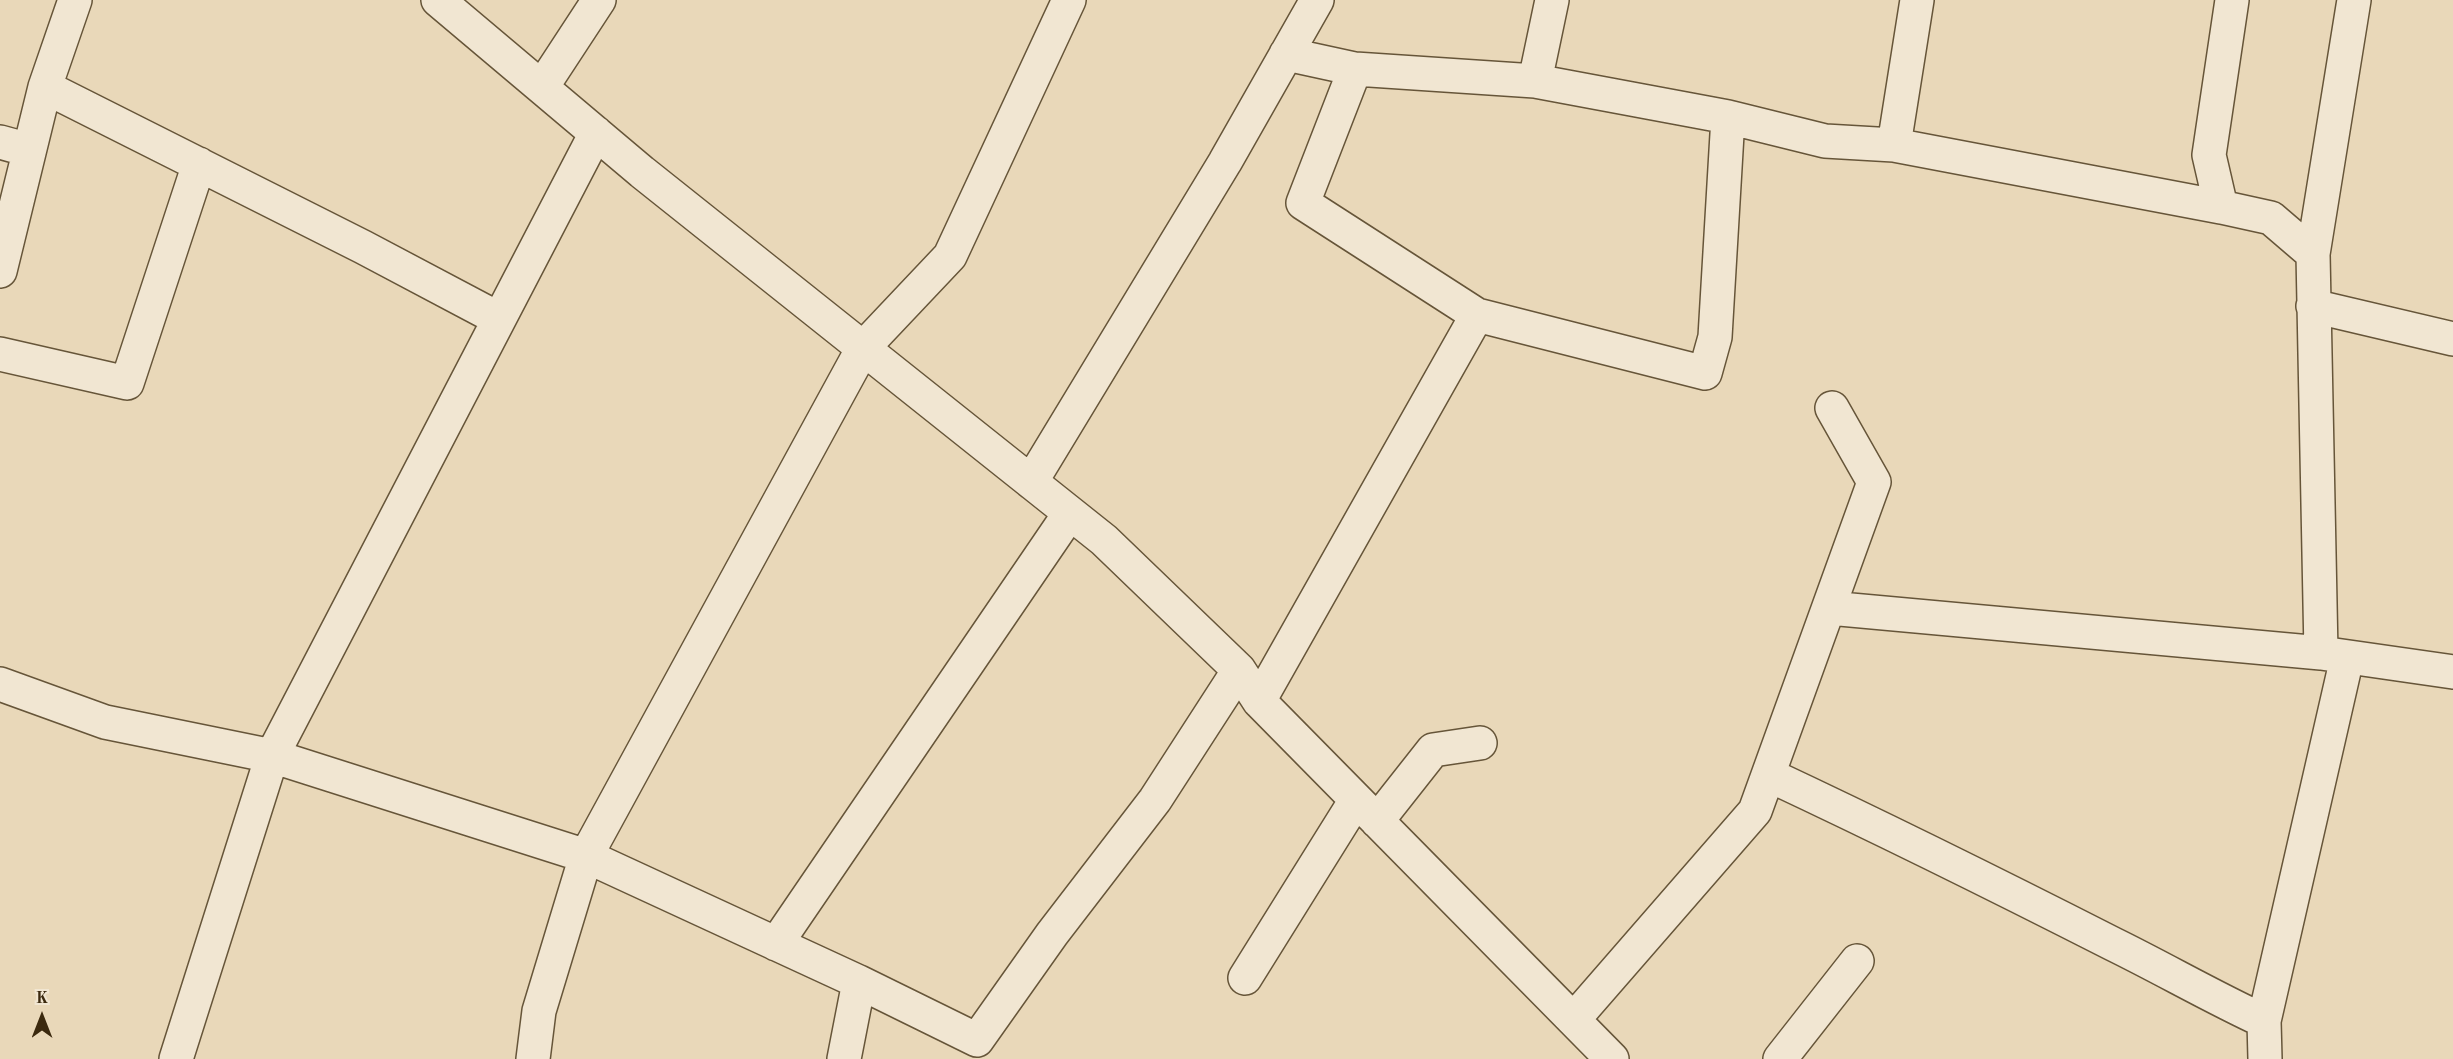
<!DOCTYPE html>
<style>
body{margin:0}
#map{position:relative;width:2453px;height:1059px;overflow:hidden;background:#e9d8b9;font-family:"Old Standard TT",serif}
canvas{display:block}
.north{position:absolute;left:12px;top:987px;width:60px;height:60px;-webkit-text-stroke:4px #f1e6d2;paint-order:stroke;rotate:0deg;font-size:16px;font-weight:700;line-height:24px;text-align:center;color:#3b290e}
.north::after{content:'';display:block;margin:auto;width:21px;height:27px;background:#3b290e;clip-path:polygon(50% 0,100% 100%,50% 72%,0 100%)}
</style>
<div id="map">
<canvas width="2453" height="1059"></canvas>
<div class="north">K</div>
</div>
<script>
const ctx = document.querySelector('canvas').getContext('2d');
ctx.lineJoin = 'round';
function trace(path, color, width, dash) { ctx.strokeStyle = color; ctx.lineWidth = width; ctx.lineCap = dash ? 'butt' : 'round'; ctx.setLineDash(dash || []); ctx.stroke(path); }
const minor = new Path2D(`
 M438,0L642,172L1104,540L1239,670L1259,701L1612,1059
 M2232,0L2209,155L2221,207L2271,218L2313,254L2321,653
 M1286,54L1355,69
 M1535,81L1552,0
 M45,87L363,247L499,319
 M542,87L599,0
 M1728,117L1825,141L1894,145L2221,207
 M0,142L29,150
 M1894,145L1917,0
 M2313,254L2354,0
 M0,271L45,87L75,0
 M2313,306L2453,339
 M0,354L127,383L199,164
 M1031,482L1225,162L1317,0
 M1829,608L2321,653L2453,672
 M0,684L105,722L272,756L586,856L859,982L977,1040L1052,934L1155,800L1239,670
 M1259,701L1477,315L1303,203L1355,69L1535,81L1728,117L1715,337L1705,373L1477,315
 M1769,775C1884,829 1999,886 2113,944C2164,969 2212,997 2264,1021
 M1377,821L1433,750L1480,743
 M776,944L1070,513
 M1245,978L1356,800
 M1574,1019L1755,811L1874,482L1832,408
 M176,1059L272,756L596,133
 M533,1059L539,1011L586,856L863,348L950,256L1069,0
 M844,1059L859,982
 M1780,1059L1857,961
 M2265,1059L2264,1021L2347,658`);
trace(minor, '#665539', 36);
trace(minor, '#f1e6d2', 33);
</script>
